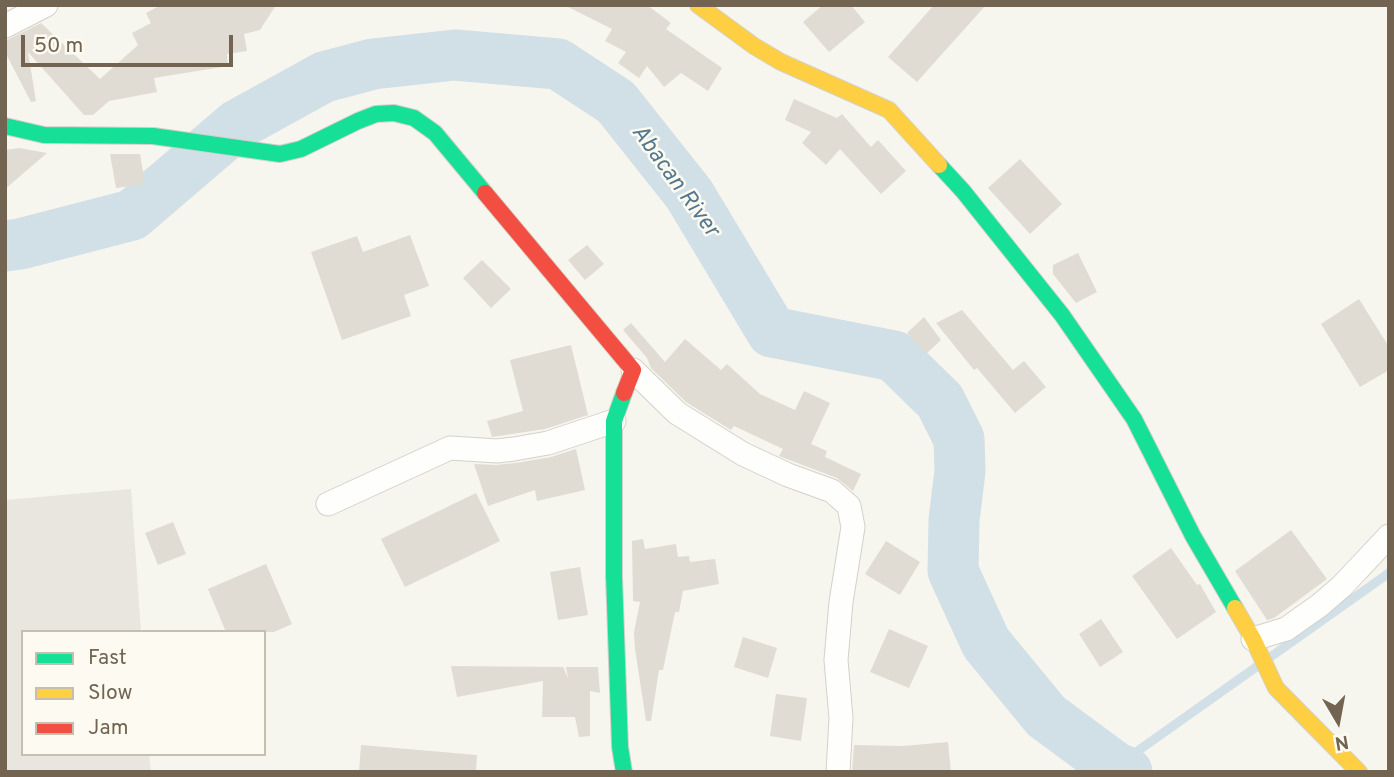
<!DOCTYPE html>
<style>
body{margin:0}
#map{position:relative;width:1394px;height:777px;overflow:hidden;background:#f6f5ee;font-family:Overpass,sans-serif}
canvas{display:block}
.frame{position:absolute;inset:0;border:7px solid #726451;pointer-events:none}
.legend{position:absolute;left:21px;top:630px;width:245px;height:126px;box-sizing:border-box;background:#fdfbf1;border:2px solid #c5bfb1;margin:0;padding:9px 12px;list-style:none;font-size:21px;color:#726451}
.legend li{display:flex;align-items:center;gap:14px;height:35px}
.legend b{width:35px;border:2px solid #c5bfb1}
.north{position:absolute;left:1303px;top:686px;width:70px;height:70px;-webkit-text-stroke:5px #fdfbf1;paint-order:stroke;rotate:170deg;font-size:19px;font-weight:700;line-height:28px;text-align:center;color:#726451}
.north::after{content:'';display:block;margin:auto;width:24px;height:32px;background:#726451;clip-path:polygon(50% 0,100% 100%,50% 72%,0 100%)}
.scale{position:absolute;left:21px;top:35px;width:212px;height:32px;box-sizing:border-box;border:4px solid #726451;border-top:0;padding-left:9px;font-size:21px;line-height:24px;white-space:nowrap;color:#726451;-webkit-text-stroke:5px #fdfbf1;paint-order:stroke}
</style>
<div id="map">
<canvas width="1394" height="777"></canvas>
<div class="frame"></div>
<ul class="legend">
<li><b style="height:9px;background:#16e098"></b>Fast</li>
<li><b style="height:9px;background:#ffcf43"></b>Slow</li>
<li><b style="height:9px;background:#f24e42"></b>Jam</li>
</ul>
<div class="north">N</div>
<div class="scale">50 m</div>
</div>
<script>
const ctx = document.querySelector('canvas').getContext('2d');
ctx.lineJoin = 'round';
function fill(path, color) { ctx.fillStyle = color; ctx.fill(path, 'evenodd'); }
function trace(path, color, width, dash) { ctx.strokeStyle = color; ctx.lineWidth = width; ctx.lineCap = dash ? 'butt' : 'round'; ctx.setLineDash(dash || []); ctx.stroke(path); }
function drawText(font, color, halo, rows, align = 'center') {
  ctx.font = font + ' Overpass,sans-serif'; ctx.lineWidth = 5; ctx.setLineDash([]); ctx.textBaseline = 'middle'; ctx.strokeStyle = halo; ctx.fillStyle = color; for (const [text, x, y, turn = 0] of rows) {
    ctx.save(); ctx.translate(x, y); ctx.rotate((+turn || 0) * Math.PI / 180); ctx.textAlign = isNaN(turn) ? turn : align; if (halo) ctx.strokeText(text, 0, 0); ctx.fillText(text, 0, 0); ctx.restore();
  }
}
fill(new Path2D(`
 M131,489L141,632H23V754H149L151,772H5V500Z`), '#e8e6df');
trace(new Path2D(`
 M1115,767L1389,573`), '#d1dfe6', 9);
trace(new Path2D(`
 M5,246L20,244L132,215L237,125L324,77L373,64L455,55L558,64L616,102L689,194L772,332L894,356L940,401L959,439L960,471L954,520L953,571L986,643L1046,716L1115,767L1127,772`), '#d1dfe6', 51);
fill(new Path2D(`
 M161,5H276L260,30L244,34L247,51L227,54L228,66L154,78L157,92L109,101L93,115H84L28,52L36,101L31,102L5,52V41L41,23L100,79L138,45L132,33L151,23L146,13Z
 M564,5H647L671,23L666,29L722,68L708,91L681,73L664,87L647,66L639,78L618,63L626,52L605,41L612,29Z
 M823,5H851L865,22L829,52L803,22Z
 M934,5H986L917,82L888,57Z
 M794,99L837,118L842,114L871,147L878,140L906,171L881,194L840,149L826,165L802,143L811,132L785,120Z
 M19,148L47,153L5,189V150Z
 M110,154H140L145,184L116,188Z
 M1020,159L1062,204L1030,234L988,188Z
 M410,235L429,286L404,295L411,316L342,340L311,252L357,236L363,252Z
 M587,245L604,264L585,280L568,260Z
 M1078,253L1097,292L1076,303L1053,274V265Z
 M482,260L511,289L491,308L463,278Z
 M1359,299L1389,347V370L1360,387L1321,324Z
 M962,310L1013,370L1024,361L1046,387L1015,413L977,368L974,370L936,323Z
 M924,317L941,340L926,354L907,333Z
 M631,323L665,362L685,339L721,370L727,364L760,394L795,410L804,391L830,403L811,444L827,451L825,457L861,474L853,491L837,478L779,456L783,449L734,426L731,430L686,402L651,368L647,358L623,330Z
 M571,345L588,415L545,429L492,437L487,421L523,411L510,360Z
 M576,449L585,490L537,501L535,490L488,506L474,464L496,465L516,463L551,457Z
 M476,493L500,541L405,587L381,539Z
 M173,522L186,554L158,565L145,533Z
 M1291,530L1327,579L1274,618L1267,620L1235,571Z
 M643,539L645,549L676,544L678,557L689,556L690,562L715,559L719,584L683,591L679,612H675L663,670H659L651,721H646L635,649L634,632L640,602L633,601L632,541Z
 M886,541L920,562L900,595L865,574Z
 M1171,548L1197,585L1200,584L1216,612L1177,639L1132,576Z
 M266,564L292,624L274,632H226L208,589Z
 M580,567L588,615L558,620L550,572Z
 M1101,619L1123,652L1100,667L1079,634Z
 M889,629L928,646L909,688L870,672Z
 M743,637L777,648L768,678L734,667Z
 M451,666L563,667L568,678L566,667H598L600,693L590,691V736L579,737L575,717H542L543,681L457,697Z
 M776,694L807,698L801,741L770,736Z
 M948,742L951,772H852L854,745L903,746Z
 M361,745L477,755L476,772H359Z`), '#e0dcd4');
const street = new Path2D(`
 M5,26L46,5
 M633,370L677,413L743,454L788,475L832,491L849,506L853,527L841,602L836,660L841,718L838,772
 M328,504L450,448L497,451L514,449L548,443L614,421
 M1253,639L1286,629L1320,605L1342,586L1389,536`);
const fast = new Path2D(`
 M5,126L44,135L153,136L280,154L301,149L358,121L376,114L394,113L414,118L435,133L485,193
 M939,165L963,191L1062,315L1134,419L1193,536L1235,608
 M624,772L620,747L614,576V421L624,393`);
const slow = new Path2D(`
 M698,5L754,46L781,62L889,110L939,165
 M1235,608L1253,639L1276,688L1359,772`);
const jam = new Path2D(`
 M485,193L633,370L624,393`);
trace(street, '#d4d1c9', 25);
trace(fast, '#d4d1c9', 18);
trace(slow, '#d4d1c9', 18);
trace(jam, '#d4d1c9', 18);
trace(street, '#fefefc', 23);
trace(fast, '#16e098', 16);
trace(slow, '#ffcf43', 16);
trace(jam, '#f24e42', 16);
drawText('italic 23px', '#54788f', '#fdfbf1', [
 ["Abacan River",674,182,54]
]);
</script>
